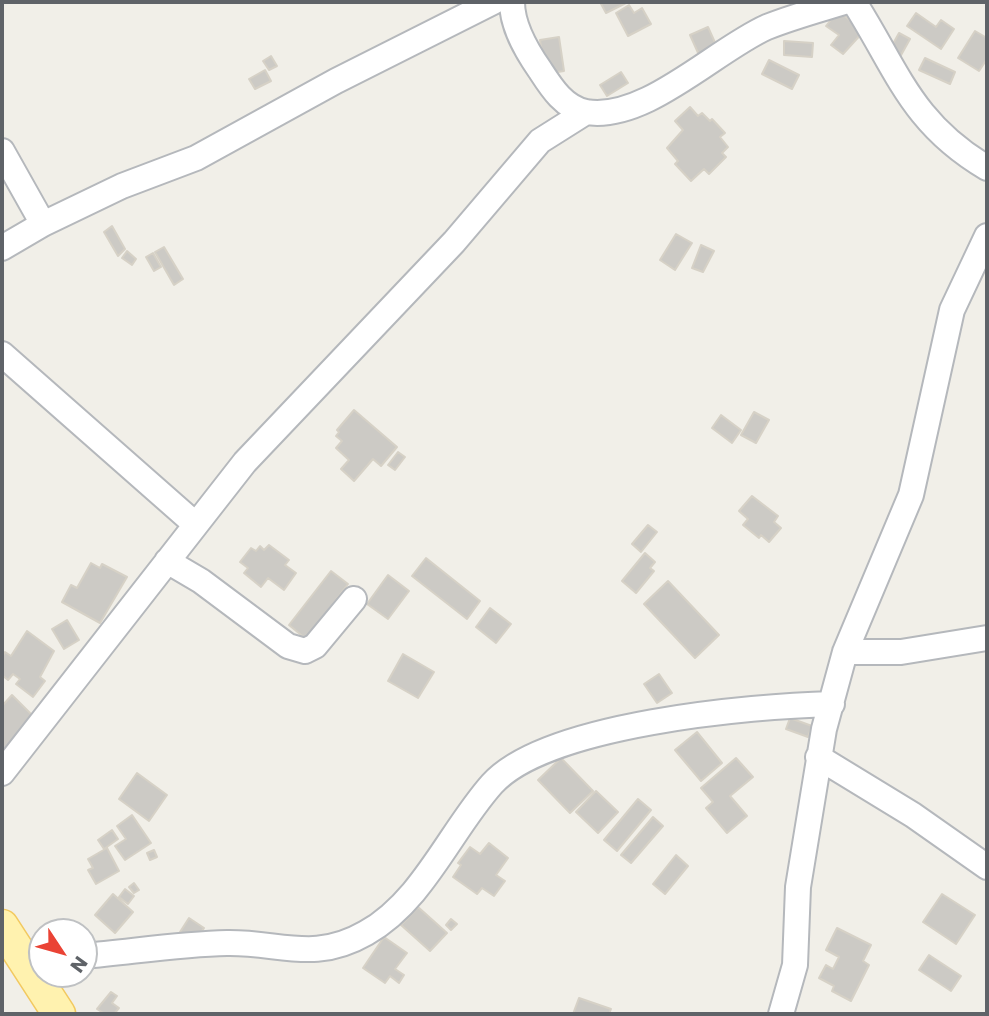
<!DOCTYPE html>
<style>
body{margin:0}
#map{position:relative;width:989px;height:1016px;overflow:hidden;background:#f1efe8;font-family:Poppins,sans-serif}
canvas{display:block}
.frame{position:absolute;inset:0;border:4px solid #5f6368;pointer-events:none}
.north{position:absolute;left:28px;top:918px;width:70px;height:70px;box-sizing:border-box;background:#fff;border:2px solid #bfc1c3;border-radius:50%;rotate:126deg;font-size:19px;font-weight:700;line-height:28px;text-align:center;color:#5f6368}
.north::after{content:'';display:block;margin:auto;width:24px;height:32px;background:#ea4335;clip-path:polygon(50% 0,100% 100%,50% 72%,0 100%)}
</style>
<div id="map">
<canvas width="989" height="1016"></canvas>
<div class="frame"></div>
<div class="north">N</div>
</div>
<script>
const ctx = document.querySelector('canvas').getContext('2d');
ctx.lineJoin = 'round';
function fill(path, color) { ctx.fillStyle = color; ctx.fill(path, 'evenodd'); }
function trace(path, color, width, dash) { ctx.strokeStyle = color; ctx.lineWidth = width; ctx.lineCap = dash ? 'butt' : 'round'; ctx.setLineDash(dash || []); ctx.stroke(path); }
const building = new Path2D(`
 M600,2H628L606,13Z
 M629,5L634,13L642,8L651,24L628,36L616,13Z
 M838,11L864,31L843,54L831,45L839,35L826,26Z
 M916,13L936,27L941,20L954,29L941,49L907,26Z
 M708,27L717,47L699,55L690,35Z
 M975,31L987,38V59L979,71L958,58Z
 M899,33L910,39L900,57L889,51Z
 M559,37L564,71L545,74L540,40Z
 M784,41L813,43L812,57L784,55Z
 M271,56L277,66L269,70L263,61Z
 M925,58L955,72L950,84L919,70Z
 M769,60L799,75L792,89L762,74Z
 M265,70L271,81L255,89L249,79Z
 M621,72L628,83L607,96L600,85Z
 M690,107L698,116L702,113L710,121L712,119L725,133L720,137L728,147L722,153L726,157L709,174L704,169L691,181L675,164L678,161L667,148L683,130L675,121Z
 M112,226L125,249L118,256L104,232Z
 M676,234L692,243L675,270L660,260Z
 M701,245L714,251L703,272L692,268Z
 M164,247L183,279L174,285L155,252Z
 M127,251L136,259L132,265L122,258Z
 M153,253L161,267L154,271L146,257Z
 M354,410L397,447L381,466L373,459L354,481L341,469L349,460L336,448L342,441L336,436L339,432L337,430Z
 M754,412L769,420L756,443L741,435Z
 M721,415L741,430L732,443L712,428Z
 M398,452L405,457L395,470L388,465Z
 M752,496L778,516L774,522L781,528L769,542L761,535L759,538L743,525L748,519L739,511Z
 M648,525L657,532L641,552L632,544Z
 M269,545L289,560L285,565L296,573L284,590L268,578L261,587L244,573L248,568L240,562L251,548L256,551L260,546L264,550Z
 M645,553L655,562L650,568L654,571L636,593L622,581Z
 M426,558L480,601L467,619L412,576Z
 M91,563L100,568L102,564L127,577L100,623L62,602L71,585L77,588Z
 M331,571L348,584L306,639L289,625Z
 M388,575L409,591L388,619L367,604Z
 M668,581L719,635L695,658L644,604Z
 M490,608L511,624L496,643L476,627Z
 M67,620L79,640L64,649L52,629Z
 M27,631L54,651L40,677L45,681L33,697L16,684L20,679L13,674L8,680L2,675V657L5,652L11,656Z
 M403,654L434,672L418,698L388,681Z
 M659,674L672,693L657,703L644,684Z
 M12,695L40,723L2,762V706Z
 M790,718L812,726L808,737L786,729Z
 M697,732L722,763L701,781L675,750Z
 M561,758L593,791L570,813L538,780Z
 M736,758L753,777L730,796L747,816L727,833L706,808L713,802L701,788Z
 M137,773L167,795L149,821L119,799Z
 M596,791L618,812L598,833L576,812Z
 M638,799L651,810L617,851L604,840Z
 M132,815L151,843L125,860L115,846L126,839L117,826Z
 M653,817L663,826L631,863L621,855Z
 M112,830L118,839L104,849L98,840Z
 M489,843L508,858L496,875L505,881L494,896L482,888L477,894L453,877L461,865L458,863L470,847L480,854Z
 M107,848L119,871L96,884L88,870L93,868L88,859Z
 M154,850L157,857L150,860L147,853Z
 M676,855L688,866L665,894L653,884Z
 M134,883L139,890L134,893L129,887Z
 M125,889L134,896L128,904L119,897Z
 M113,894L133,912L115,933L95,915Z
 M942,894L975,915L956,944L923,922Z
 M418,907L447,933L430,951L401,925Z
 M189,918L204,928L195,942L180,932Z
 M451,919L457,924L451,930L446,925Z
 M837,928L871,945L863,961L869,965L851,1001L832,991L834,986L819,978L826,965L833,969L839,957L826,950Z
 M384,937L407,953L395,969L404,975L399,983L390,976L385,983L363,968Z
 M929,955L961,976L951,991L919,970Z
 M111,992L117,996L112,1003L119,1008L114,1014H105L97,1009Z
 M579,998L611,1009L609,1014H573Z`);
fill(building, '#cccac5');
trace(building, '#d6d1c6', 2);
const minor = new Path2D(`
 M512,2C512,26 526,50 540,70C551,87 564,108 586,112C645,122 715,50 767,27C792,17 818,10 844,2
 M854,2C898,71 911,123 987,168
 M2,151L43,224
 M2,248L43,224L122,186L196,158L336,81L493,2
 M2,354L195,524
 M167,561L201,581L288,646L305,651L315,646L354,599
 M845,652H901L987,638
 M818,757L913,815L987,867
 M2,773L245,462L454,242L540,141L586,112
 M84,956C131,952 179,944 227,943C280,942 314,963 366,933C423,901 450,831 492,784C546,724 751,706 832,704
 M781,1014L795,965L798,887L824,729L845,652L911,495L952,310L987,236`);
const major = new Path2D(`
 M2,926L59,1014`);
trace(minor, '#b5b8bc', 28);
trace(major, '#f2c960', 35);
trace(minor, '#fff', 24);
trace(major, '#fff2af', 32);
</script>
